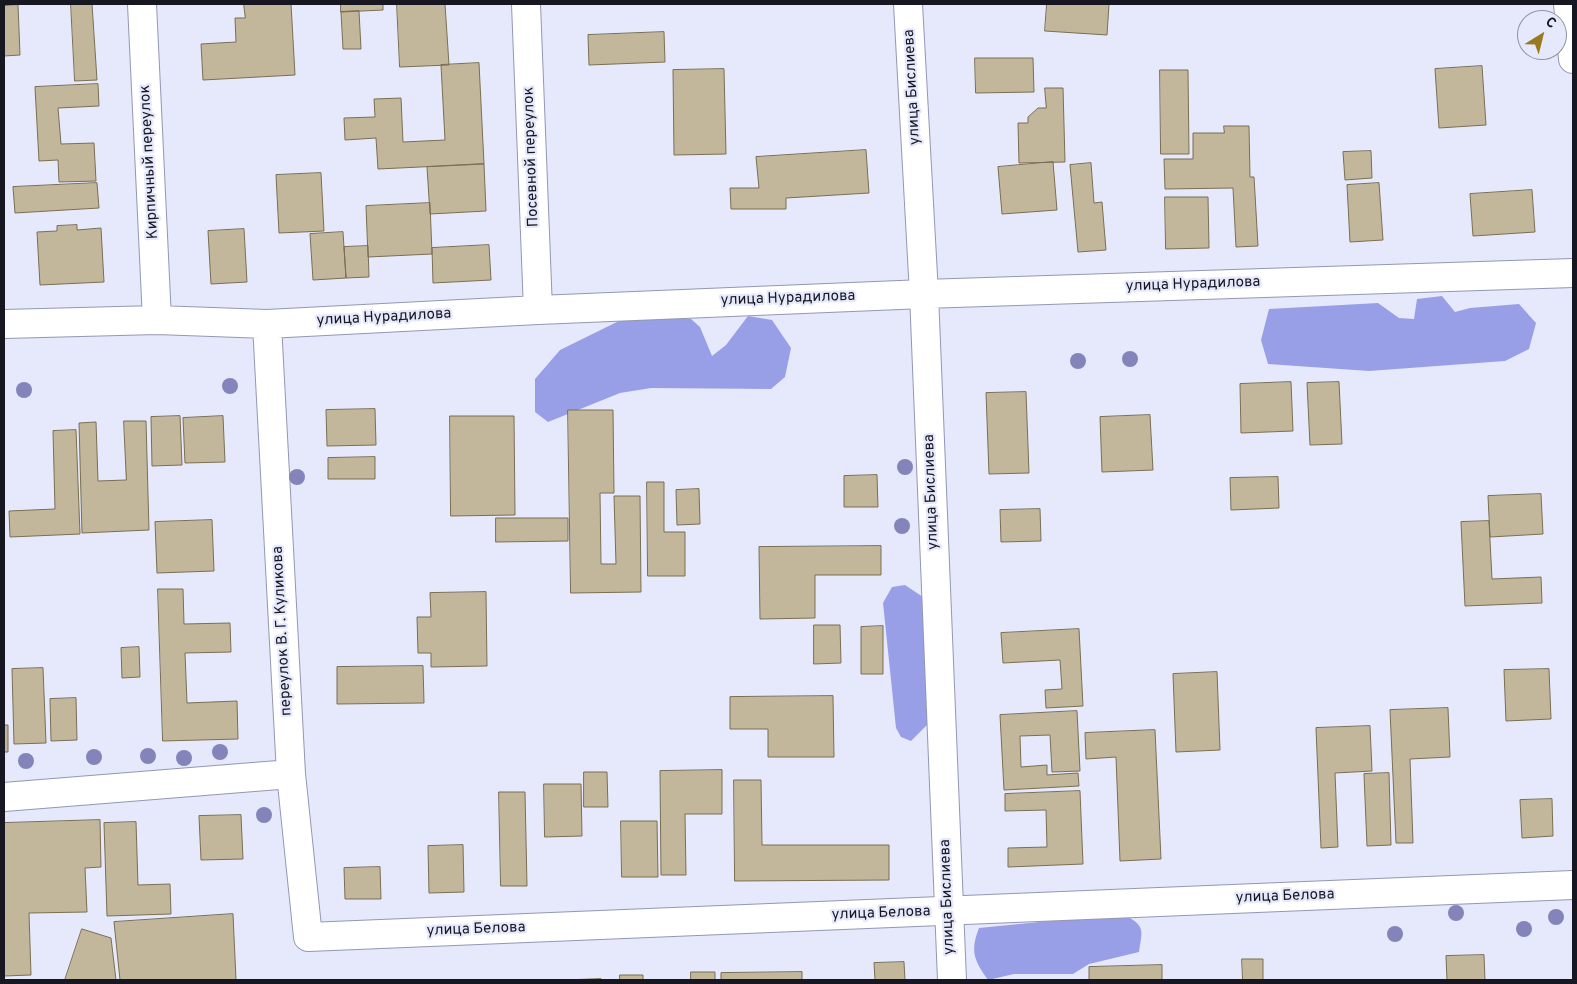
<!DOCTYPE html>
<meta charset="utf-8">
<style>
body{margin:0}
#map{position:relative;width:1577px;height:984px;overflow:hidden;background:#e6e9fb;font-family:Overpass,sans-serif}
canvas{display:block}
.frame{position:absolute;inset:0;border:5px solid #161721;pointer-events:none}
.north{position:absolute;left:1517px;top:10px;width:50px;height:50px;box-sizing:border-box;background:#e6e9fb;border:1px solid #9395a4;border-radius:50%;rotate:36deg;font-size:14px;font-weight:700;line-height:20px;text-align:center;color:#161721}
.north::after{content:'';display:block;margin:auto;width:18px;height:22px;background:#997a23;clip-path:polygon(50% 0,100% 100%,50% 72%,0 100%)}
</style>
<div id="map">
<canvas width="1577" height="984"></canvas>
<div class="frame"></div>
<div class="north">С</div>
</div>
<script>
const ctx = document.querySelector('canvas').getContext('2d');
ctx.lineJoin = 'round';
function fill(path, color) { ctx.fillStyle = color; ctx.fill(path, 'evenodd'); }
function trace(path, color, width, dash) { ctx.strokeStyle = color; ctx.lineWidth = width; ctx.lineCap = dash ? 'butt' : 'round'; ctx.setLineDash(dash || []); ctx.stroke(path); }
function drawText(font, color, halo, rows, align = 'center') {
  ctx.font = font + ' Overpass,sans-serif'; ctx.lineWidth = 4.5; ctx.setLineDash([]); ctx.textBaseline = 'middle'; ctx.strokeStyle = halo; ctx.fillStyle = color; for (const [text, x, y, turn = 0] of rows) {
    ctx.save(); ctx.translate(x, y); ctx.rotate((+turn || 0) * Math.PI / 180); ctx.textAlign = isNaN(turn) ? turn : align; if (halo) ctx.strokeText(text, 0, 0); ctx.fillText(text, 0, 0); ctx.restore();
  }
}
fill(new Path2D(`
 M1442,296L1455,312L1470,308L1519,304L1536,323L1529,349L1505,361L1369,371L1268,364L1261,340L1269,309L1378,303L1399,318L1414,319L1417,299Z
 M748,316L772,320L791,348L785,377L771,389L651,388L620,393L548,422L535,412V379L560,350L623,319H691L700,327L712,356L726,345Z
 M905,585L923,597L928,724L911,741L901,737L896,728L883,603L892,587Z
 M1126,916C1146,926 1142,932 1139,952L1089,964L1073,974H1014L988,980C974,960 970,951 979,928L1080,918Z`), '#989fe7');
const building = new Path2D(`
 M71,4H92L97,80L75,81Z
 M244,4H291L295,75L203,80L201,44L236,42L235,18H245Z
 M341,4H383V10L341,12Z
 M397,4H445L449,65L400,67Z
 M1047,4H1109L1107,35L1045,31Z
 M18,5L20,55L4,56V6Z
 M359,11L361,49H343L341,12Z
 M664,32L665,62L589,65L588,35Z
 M975,58H1033L1034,92L976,93Z
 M479,63L484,164L378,169L376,138L345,140L344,118L375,117L374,99L401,98L403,142L445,140L441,65Z
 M1482,66L1486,125L1439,128L1435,69Z
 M724,69L726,154L674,155L673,70Z
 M1160,70H1188L1189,154H1161Z
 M98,84L99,106L58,108L61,144L94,143L96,181L59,182L58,160L39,161L35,87Z
 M1045,88H1063L1065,162L1019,163L1018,123H1028V117L1038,108H1046Z
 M1224,126H1249L1250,177H1254L1258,246L1236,247L1233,188L1165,189L1164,159H1193V133H1224Z
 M866,150L869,193L786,198V209H731L730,188H759L756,157Z
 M1371,151L1372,178L1345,180L1343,152Z
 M1053,162L1057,210L1002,214L998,167Z
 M1091,163L1094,203L1102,202L1106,250L1078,252L1070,165Z
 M484,164L486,211L430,214L427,167Z
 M321,173L324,231L279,233L276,175Z
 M97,183L99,208L15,213L13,187Z
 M1379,183L1383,240L1350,242L1347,185Z
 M1532,190L1535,232L1473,236L1470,194Z
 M1165,197H1208L1209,248L1166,249Z
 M430,203L432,254L368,257L366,206Z
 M77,225V230L101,228L104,282L40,285L37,232L57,231V226Z
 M244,229L247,282L211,284L208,231Z
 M343,232L346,278L313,280L310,234Z
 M489,245L491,280L433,283L432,248Z
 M368,246L369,277L346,278L344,247Z
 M1291,382L1293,431L1241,433L1240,384Z
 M1339,382L1342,444L1310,445L1307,383Z
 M1026,392L1029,473L989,474L986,393Z
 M375,409L376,445L327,446L326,410Z
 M568,410H613L614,493H600L601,564H616L614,496H640L641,592L571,593Z
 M1150,415L1153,470L1102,472L1100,417Z
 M180,416L182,465L152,466L151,417Z
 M223,416L225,462L185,463L183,418Z
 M450,416H514L515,515L451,516Z
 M124,421H146L149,530L82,533L79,423L96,422L98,481L126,480Z
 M76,430L80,534L10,537L9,511L55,509L53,431Z
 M375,457V479H328V458Z
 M877,475L878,507H844V476Z
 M1278,477L1279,508L1231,510L1230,478Z
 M647,482H664V532H685V576H648Z
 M699,489L700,524L677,525L676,490Z
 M1541,494L1543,534L1490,537L1488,496Z
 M1040,509L1041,541L1001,542L1000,510Z
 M496,518H568V541L496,542Z
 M212,520L214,571L157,573L155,522Z
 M1489,521L1492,579L1541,577L1542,603L1465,606L1461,522Z
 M881,546V575H815V618L760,619L759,547Z
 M158,589H183L184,624L230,623L231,652L185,653L187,703L237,701L238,739L163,741Z
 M486,592L487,666L431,667V653H418L417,617H431L430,593Z
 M814,625H840L841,663L814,664Z
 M883,626V674H861V627Z
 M1079,629L1083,706L1046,708L1045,690L1062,689L1060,660L1003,663L1001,633Z
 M139,647L140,677L122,678L121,648Z
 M423,666L424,703L337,704V667Z
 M43,668L46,743L14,744L12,669Z
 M1549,669L1551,719L1506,721L1504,670Z
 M1217,672L1220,750L1176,752L1173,674Z
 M833,696L834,757H768V729H730V697Z
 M76,698L77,740L51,741L50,699Z
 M1448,708L1450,757L1410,759L1413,843H1396L1390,710Z
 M1077,711L1080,771L1052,772L1050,735L1020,736L1021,767L1047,765V775L1078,773L1079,786L1004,790L1000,715Z
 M4,725H8V752H4Z
 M1370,726L1372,771L1335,773L1338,847L1321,848L1316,728Z
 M1155,730L1161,859L1120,861L1116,757L1086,759L1085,733Z
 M722,770V814H685L686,875H661L660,771Z
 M584,772H607L608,807H584Z
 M1389,773L1391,845L1367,846L1364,774Z
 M734,780H761L762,845H889V880L735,881Z
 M544,784H581L582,836L545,837Z
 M1080,791L1083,864L1008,867V848L1047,847L1046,810L1005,811V794Z
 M499,792H525L527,886H501Z
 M1552,799L1553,836L1522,838L1520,800Z
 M241,815L243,859L201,860L199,816Z
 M100,820L101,867L85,868L87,912L29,913L31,975L4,976V823Z
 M621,821H657L658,877H622Z
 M136,822L138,885L170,884L171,914L107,916L104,823Z
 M463,845L464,892L429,893L428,846Z
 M380,867L381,899H345L344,868Z
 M233,914L236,980H120L114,922Z
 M82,929L111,938L116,980H65Z
 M1484,955L1485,980H1447L1446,956Z
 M1242,959H1263V980H1243Z
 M904,962L905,980H875L874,963Z
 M1162,965V980H1089V967Z
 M691,972H715V980H691Z
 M802,972V980H721V973Z
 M620,975H643V980H620Z
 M601,979V980H565Z`);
fill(building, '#c3b79b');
trace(building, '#796e54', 1);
const street = new Path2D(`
 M142,4L157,320
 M526,4L538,310
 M1568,4L1573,59
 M4,324L157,320L267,324L538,310L924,294
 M267,324L291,774L308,937L1573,885
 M4,797L291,774`);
const secondary = new Path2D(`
 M908,4L924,294L952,980
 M924,294L1573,273`);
trace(street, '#9397b3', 30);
trace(secondary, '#9397b3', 30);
trace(street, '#fff', 28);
trace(secondary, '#fff', 28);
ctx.fillStyle = '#8484ba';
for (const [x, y] of [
 [1130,359],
 [1078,361],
 [230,386],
 [24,390],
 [905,467],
 [297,477],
 [902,526],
 [220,752],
 [148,756],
 [94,757],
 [184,758],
 [26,761],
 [264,815],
 [1456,913],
 [1556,917],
 [1524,929],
 [1395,934]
]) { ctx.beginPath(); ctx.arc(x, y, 8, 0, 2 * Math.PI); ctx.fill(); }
drawText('15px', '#161721', '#e6e9fb', [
 ["улица Бислиева",913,87,-93],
 ["Посевной переулок",532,157,-92],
 ["Кирпичный переулок",150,162,-93],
 ["улица Нурадилова",1193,285,-2],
 ["улица Нурадилова",788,299,-2],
 ["улица Нурадилова",384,318,-3],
 ["улица Бислиева",932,492,-92],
 ["переулок В. Г. Куликова",283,631,-93],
 ["улица Бислиева",948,897,-92],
 ["улица Белова",1285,897,-2],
 ["улица Белова",881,914,-2],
 ["улица Белова",476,930,-2]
]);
</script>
